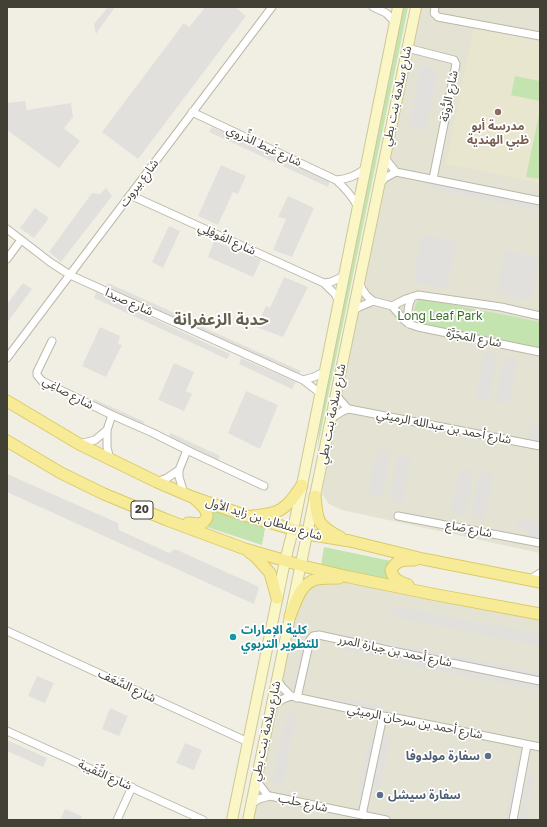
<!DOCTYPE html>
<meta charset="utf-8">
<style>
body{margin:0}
#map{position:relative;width:547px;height:827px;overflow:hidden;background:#f1efe4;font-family:"Golos Text",sans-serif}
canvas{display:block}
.frame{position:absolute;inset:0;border:8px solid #423f35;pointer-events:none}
</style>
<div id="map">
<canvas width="547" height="827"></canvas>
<div class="frame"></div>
</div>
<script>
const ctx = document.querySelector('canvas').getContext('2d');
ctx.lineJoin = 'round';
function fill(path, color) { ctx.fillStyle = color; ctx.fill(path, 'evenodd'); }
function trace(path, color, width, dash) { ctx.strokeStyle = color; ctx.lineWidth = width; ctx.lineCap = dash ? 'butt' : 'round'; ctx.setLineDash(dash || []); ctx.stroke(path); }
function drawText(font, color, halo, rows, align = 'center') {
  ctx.font = font + ' "Golos Text","Noto Sans Arabic",sans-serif'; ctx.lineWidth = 3.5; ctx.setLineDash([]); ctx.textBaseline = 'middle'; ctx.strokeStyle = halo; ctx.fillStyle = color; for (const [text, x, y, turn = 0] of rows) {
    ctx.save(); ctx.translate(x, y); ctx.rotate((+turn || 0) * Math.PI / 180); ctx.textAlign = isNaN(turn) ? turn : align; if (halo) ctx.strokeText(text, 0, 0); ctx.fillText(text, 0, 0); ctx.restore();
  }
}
fill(new Path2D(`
 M420,7H540V553L342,510L329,504L322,494L332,439Z
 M349,577L540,615V820H248L290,616L309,582Z`), '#e4e2d3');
fill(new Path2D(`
 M474,28L540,41V183L446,164Z`), '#e9e6cf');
fill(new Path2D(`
 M402,7H408L317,450L322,406Z
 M515,76L540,81V101L511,95Z
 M540,110V179L526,177Z
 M424,299L540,322V351L415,323C410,316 415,307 418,300Z
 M209,509L265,528L262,545L204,526Z
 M324,547L391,561L390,580L321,565Z`), '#c3e3af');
fill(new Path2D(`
 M108,7H115L96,34L94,24Z
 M202,7H235L246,16L138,159L102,132L184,23L189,27L204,9Z
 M421,66L438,69L425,131L409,125Z
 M25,101L27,110L71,103L73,117L64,128L80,141L59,168L7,130V103Z
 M212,127L330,181L328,187L209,132Z
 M221,165L246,176L238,194L233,192L218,225L198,216Z
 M430,182L540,204V211L429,188Z
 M106,188L112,196L61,262L49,252L92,193L100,194Z
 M288,196L314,208L292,257L273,250L286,219L278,217Z
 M35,208L49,218L34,238L20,228Z
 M169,226L180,231L163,268L152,262Z
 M422,235L456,241L447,288L413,282Z
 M214,241L261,260L253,277L208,257Z
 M505,251L539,257L532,300L497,293Z
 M284,277L308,287L283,337L256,327L266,306L270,308Z
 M23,283L32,289L7,323V304Z
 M108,283L177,314L174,319L105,288Z
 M96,292L230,354L227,359L94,298Z
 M180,317L301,371L298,375L178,322Z
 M100,327L120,336L118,344L122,345L106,377L82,366Z
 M484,352L498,355L488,401L475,398Z
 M505,356L518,359L509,405L496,402Z
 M241,358L296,382L292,389L239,364Z
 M174,363L194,372L186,391L192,394L184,411L158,400Z
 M246,391L278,405L260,449L228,433Z
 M94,399L145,422L142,427L92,404Z
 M531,425L540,427V441L528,439Z
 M171,433L220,456L217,462L167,439Z
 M378,449L391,452L382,498L368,495Z
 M398,454L411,457L402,503L389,500Z
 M460,468L474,470L465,516L451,513Z
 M480,471L494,473L484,519L471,517Z
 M7,474L118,523L119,530L169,553L175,549L259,587L254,604L7,492Z
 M519,518L540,522V539L526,536L527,530L516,527Z
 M393,606L540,634V646L391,616Z
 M347,634L382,641L381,647L346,639Z
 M302,641L308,642L297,689L292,688Z
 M345,645L380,652L379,658L344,650Z
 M406,645L540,673V679L405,651Z
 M395,655L540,685V691L394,662Z
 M37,676L54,683L45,703L28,696Z
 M340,697L384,706L383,711L339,702Z
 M110,708L128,716L119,736L102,729Z
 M287,712L297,714L282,786L272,784Z
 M383,733L391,735L377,795L369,794Z
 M369,739L375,740L363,796L357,794Z
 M7,740L47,758L43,767L7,751Z
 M185,743L202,750L194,770L176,763Z
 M515,768L521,769L512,820H505Z
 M528,772L534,773L525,820H519Z
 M65,809L82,816L81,820H60Z`), '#e2e0dc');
const street = new Path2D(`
 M373,7L386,13L395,22
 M435,7L434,13L438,17L540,36
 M407,48L454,60L456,64L433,179
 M192,112L336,180C345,188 352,196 358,207
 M384,157L396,172L540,201
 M336,180C348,179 356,176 366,168
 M380,183L385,178L396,172
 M130,195L324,283L335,294L339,302
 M7,229L50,262L70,275L303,380L320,393
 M7,259L21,240
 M359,282L362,289L367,296L373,301L392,306L404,320L409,324L418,327L540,352
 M324,283L331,282L344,276
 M392,306L406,299L418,295L501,307L540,316
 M353,310L359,307L373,301
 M409,324C407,314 407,306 412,297
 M52,341L37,372V375L42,381L112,415L153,433L191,452L264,486
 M7,358L272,7
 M303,380L314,377L324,372
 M335,394L348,409
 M330,419L343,411L349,409L540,446
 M79,444L95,440L107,430
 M110,460L107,447V430L112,415
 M157,482L167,478L179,470
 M184,493L179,477V470L187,450
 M398,516L540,543
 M529,580L540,573
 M7,631L248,742
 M277,679L282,687L291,696L383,716L401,719L540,747
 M297,698L310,640L313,636L319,635L392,651L540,681
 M271,707L283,699L291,696
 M7,731L203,820
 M256,780L268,796
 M251,804L259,799L270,796L386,820
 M362,815L383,716
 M117,820L132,787
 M513,820L527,745`);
const secondary = new Path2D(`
 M232,820L285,561L293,530L398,7
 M248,820L416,7`);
const primary = new Path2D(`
 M7,401L79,444L157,482L192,497L247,516L313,535L350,541L423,559L540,582
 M7,441L61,473L104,494L167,520L245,549L307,567L349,577L432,594L540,614
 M315,496C317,521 317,525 340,537
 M253,516C259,515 266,515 272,513C286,510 294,497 302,485
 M188,523L201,524C213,516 205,508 196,500
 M249,552L256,557L270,573L277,598
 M408,585C400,582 393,580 391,570C396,560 403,560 415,560
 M290,616C296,602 300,583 317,579C324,578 332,578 339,578`);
trace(street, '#bbb8a8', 9);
trace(secondary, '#cec897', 12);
trace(primary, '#dacb69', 13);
trace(street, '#fff', 7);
trace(secondary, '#faf6c5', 10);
trace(primary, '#f7eb97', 11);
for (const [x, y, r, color] of [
 [498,112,4,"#8d6e63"],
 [233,637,4,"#0f9aa8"],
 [488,756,4,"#5c6f8a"],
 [380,795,4,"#5c6f8a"]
]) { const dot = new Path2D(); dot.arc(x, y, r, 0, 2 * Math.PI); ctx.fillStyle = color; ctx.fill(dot); trace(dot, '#fff', 1.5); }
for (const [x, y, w] of [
 [142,510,22]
]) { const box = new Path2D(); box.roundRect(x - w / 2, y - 9, w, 18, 3); ctx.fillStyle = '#fff'; ctx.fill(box); trace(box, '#423f35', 1); }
drawText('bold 11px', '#423f35', null, [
 ["20",142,510]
]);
drawText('12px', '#423f35', '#fff', [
 ["شارع سلامة بنت بطي",397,96,-78],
 ["شارع الرُّوتة",449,96,-79],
 ["شارع غَيط الذِّروي",264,146,25],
 ["شارع بيروت",139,183,-53],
 ["شارع الفُوفِلِي",227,239,24],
 ["شارع صيدا",129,302,24],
 ["شارع المَجَرَّة",474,338,11],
 ["شارع صاغِي",68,393,28],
 ["شارع سلامة بنت بطي",332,414,-79],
 ["شارع أحمد بن عبدالله الرميثي",444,427,11],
 ["شارع سلطان بن زايد الأول",264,519,17],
 ["شارع صَاع",469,529,11],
 ["شارع أحمد بن جبارة المرر",395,651,12],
 ["شارع السَّعَف",127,686,25],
 ["شارع أحمد بن سرحان الرميثي",415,722,11],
 ["شارع سلامة بنت بطي",266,731,-78],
 ["شارع الثِّقَيبة",105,775,24],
 ["شارع حلَب",303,803,12]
]);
drawText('bold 12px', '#785e54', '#fff', [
 ["مدرسة أبو",498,126],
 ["ظبي الهندية",498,140]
]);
drawText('12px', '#3b6f2c', '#fff', [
 ["Long Leaf Park",440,316]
]);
drawText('bold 12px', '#0d838f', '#fff', [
 ["كلية الإمارات",241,630],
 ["للتطوير التربوي",241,644]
], 'left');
drawText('bold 12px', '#4e5e75', '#fff', [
 ["سفارة مولدوفا",480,756],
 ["سفارة سيشل",388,795,"left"]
], 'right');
drawText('bold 16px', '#645f4d', '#fff', [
 ["حدبة الزعفرانة",221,320]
]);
</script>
